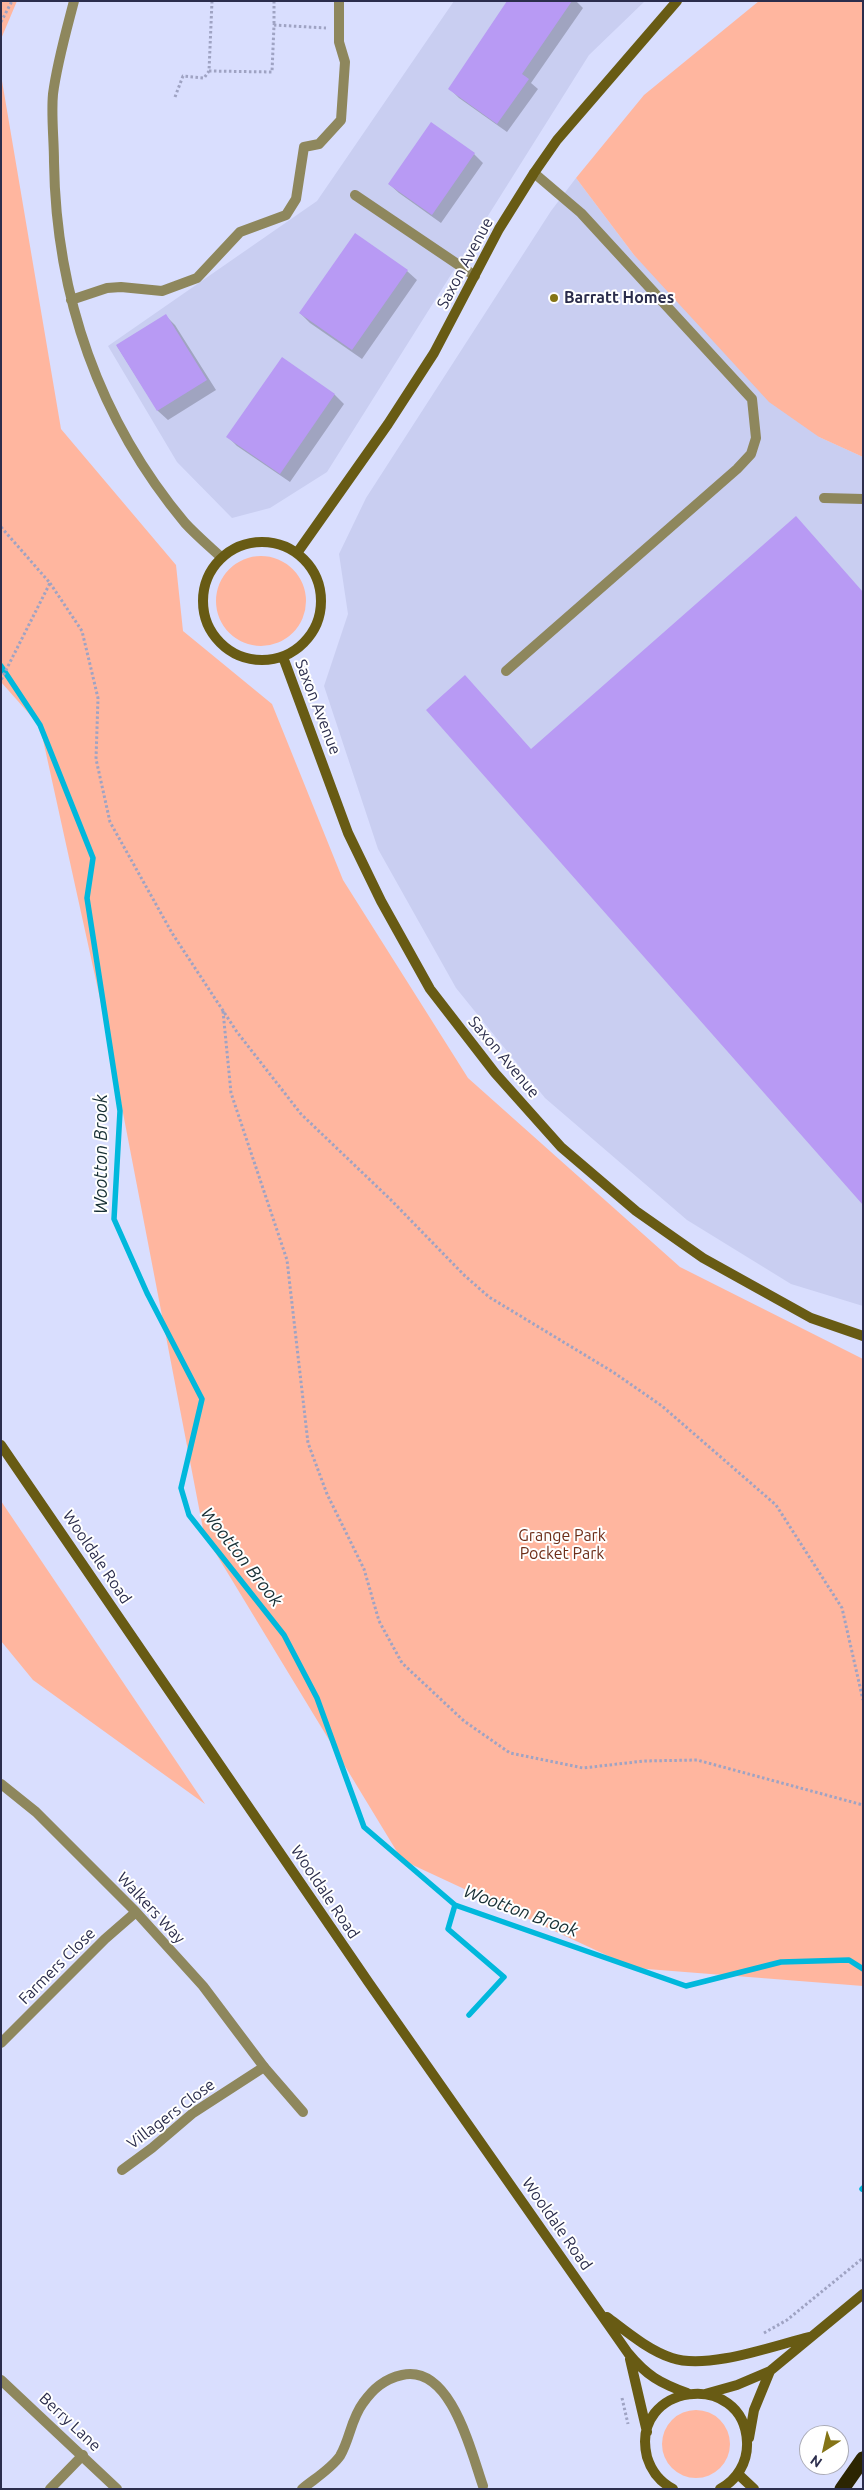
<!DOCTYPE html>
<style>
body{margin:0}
#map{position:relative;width:864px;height:2490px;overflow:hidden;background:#d9defe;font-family:Ubuntu,sans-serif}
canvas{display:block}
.frame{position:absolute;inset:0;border:2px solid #2b2d4c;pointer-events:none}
.north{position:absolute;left:799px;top:2425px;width:50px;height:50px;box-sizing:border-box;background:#fff;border:1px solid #aaabb7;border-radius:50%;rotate:215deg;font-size:14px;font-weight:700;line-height:20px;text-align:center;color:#2b2d4c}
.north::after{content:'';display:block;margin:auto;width:18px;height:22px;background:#847416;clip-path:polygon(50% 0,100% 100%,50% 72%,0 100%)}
</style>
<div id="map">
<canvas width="864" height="2490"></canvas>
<div class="frame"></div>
<div class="north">N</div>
</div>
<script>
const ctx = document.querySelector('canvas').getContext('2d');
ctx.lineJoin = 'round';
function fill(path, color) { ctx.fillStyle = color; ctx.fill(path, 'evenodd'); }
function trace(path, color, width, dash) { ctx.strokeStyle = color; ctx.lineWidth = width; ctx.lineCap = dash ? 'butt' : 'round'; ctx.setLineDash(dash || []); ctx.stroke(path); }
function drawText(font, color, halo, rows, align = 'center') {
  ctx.font = font + ' Ubuntu,sans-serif'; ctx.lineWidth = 4; ctx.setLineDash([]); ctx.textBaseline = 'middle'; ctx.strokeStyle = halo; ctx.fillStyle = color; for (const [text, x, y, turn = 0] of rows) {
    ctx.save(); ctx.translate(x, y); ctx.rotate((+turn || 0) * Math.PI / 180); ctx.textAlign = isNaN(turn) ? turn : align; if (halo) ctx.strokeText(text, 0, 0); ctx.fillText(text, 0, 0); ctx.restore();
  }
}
fill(new Path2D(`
 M454,1H645L589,55L327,472L270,508L232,518L177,462L108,346L317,201Z
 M576,178L634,255L819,437L863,457V1306L791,1284L687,1220L545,1098L456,988L378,849L324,686L348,614L339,554L366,498L551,211Z`), '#c9cef1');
fill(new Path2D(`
 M1,1H17L1,39Z
 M759,1H863V457L819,437L769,402L634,255L576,178L644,95Z
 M1,75L61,429L176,565L183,631L272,704L343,880L468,1078L680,1267L863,1359V1986L634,1968L402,1860L204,1534L108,1035L40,726L1,682Z
 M216 601a45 45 0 1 1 90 0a45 45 0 1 1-90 0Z
 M1,1501L205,1804L33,1680L1,1641Z
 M662 2444a34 34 0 1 1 68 0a34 34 0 1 1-68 0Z`), '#ffb69f');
fill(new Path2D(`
 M509,1H576L583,8L531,83L538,89L507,132L459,98L450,89Z
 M474,154L483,163L441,223L399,193L389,184Z
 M355,235L407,271L417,280L362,359L310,323L300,313Z
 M166,316L175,325L216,390L168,420L158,411L117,346Z
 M282,359L335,395L344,404L290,482L237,446L228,437Z`), '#0003');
trace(new Path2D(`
 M1,666L40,725L93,858L87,898L120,1111L114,1219L147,1293L202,1399L181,1488L189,1515L284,1635L317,1698L364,1827L455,1905L686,1986L781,1962L849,1960L863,1969
 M455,1905L448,1929L504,1977L469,2015
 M862,2189L863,2188`), '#01b8dc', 5.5);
fill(new Path2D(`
 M507,1H572L522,74L529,79L497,124L448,89Z
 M431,122L475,153L432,215L388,184Z
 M355,233L408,270L352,350L299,313Z
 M166,314L207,380L157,411L116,345Z
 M282,357L335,394L280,474L226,437Z
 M796,516L863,592V1205L426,710L465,675L531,749Z`), '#b89af4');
trace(new Path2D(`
 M212,1L209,71L272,72L274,25L326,28
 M274,1V25
 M1,22L12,1
 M175,97L183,76L204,78L209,71
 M1,527L50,583L1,680
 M50,583L82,631L98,698L96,759L110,822L172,933L237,1032L301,1114L391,1200L464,1275L489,1297L613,1372L662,1406L776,1505L842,1608L863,1700
 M223,1011L231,1093L287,1260L308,1443L327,1494L364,1569L379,1621L402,1663L464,1721L510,1753L583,1768L644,1761L697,1760L863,1805
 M764,2333L787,2320L863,2258
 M622,2398L628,2424`), '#9fa3c3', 3, [2.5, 2.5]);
trace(new Path2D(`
 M824,498L863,499
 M264,2067L303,2112
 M50,2489L83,2455`), '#8e875d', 10);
trace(new Path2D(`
 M74,1C66,32 57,63 53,94C51,115 54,139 54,162C56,296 99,420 185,523C196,535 209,546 221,557
 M355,195L475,276
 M71,300L107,288L121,287L162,291L197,278L240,232L286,215L296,199L304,147L319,144L341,120L345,62L339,42V1
 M506,671L737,469L751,454L756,438L752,399L581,213L534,173
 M1,1784L36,1812L136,1912L203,1986L264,2067L193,2113L152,2148L122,2170
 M1,2043L105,1939L136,1912
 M1,2380L117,2489
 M302,2489C314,2479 331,2469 340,2456C350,2439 351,2419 363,2403C373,2389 384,2379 402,2375C451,2364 471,2452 483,2486`), '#8e875d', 10);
trace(new Path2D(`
 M203 601a59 59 0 1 1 118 0a59 59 0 1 1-118 0Z
 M297,553L388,424L434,353L499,229L534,173L557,140L677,1
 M283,657L348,833L381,901L430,989L495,1073L561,1147L636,1211L703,1258L811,1318L863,1336
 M1,1445L369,1983L628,2353C647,2376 660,2383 687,2393
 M607,2317C627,2332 648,2350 672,2358C707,2370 773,2346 809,2337
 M630,2359L647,2432
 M705,2394L737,2385L770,2371L863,2294
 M749,2438L754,2410L770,2371
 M738,2474L754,2489
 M673,2489C660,2482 651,2470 647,2457C629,2383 744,2369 747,2442C748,2462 737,2480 720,2489`), '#685b14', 10);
trace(new Path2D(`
 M842,2489L863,2459`), '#2c2502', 15);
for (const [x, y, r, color] of [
 [554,298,5,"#847416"]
]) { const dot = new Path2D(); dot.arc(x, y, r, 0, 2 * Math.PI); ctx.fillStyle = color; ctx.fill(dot); trace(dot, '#fff', 2); }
drawText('16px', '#2b2d4c', '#fff', [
 ["Saxon Avenue",465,263,-62],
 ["Saxon Avenue",318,707,69],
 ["Saxon Avenue",504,1057,50],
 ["Wooldale Road",97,1557,56],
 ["Wooldale Road",325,1892,56],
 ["Walkers Way",151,1908,47],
 ["Farmers Close",57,1966,-45],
 ["Villagers Close",171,2114,-37],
 ["Wooldale Road",557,2224,55],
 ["Berry Lane",70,2422,43]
]);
drawText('bold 16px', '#2b2d4c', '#fff', [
 ["Barratt Homes",564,298]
], 'left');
drawText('16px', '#6d2e19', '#fff', [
 ["Grange Park",562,1536],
 ["Pocket Park",562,1554]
]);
drawText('italic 18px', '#172f35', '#fff', [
 ["Wootton Brook",101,1154,-90],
 ["Wootton Brook",242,1557,52],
 ["Wootton Brook",521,1911,20]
]);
</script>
